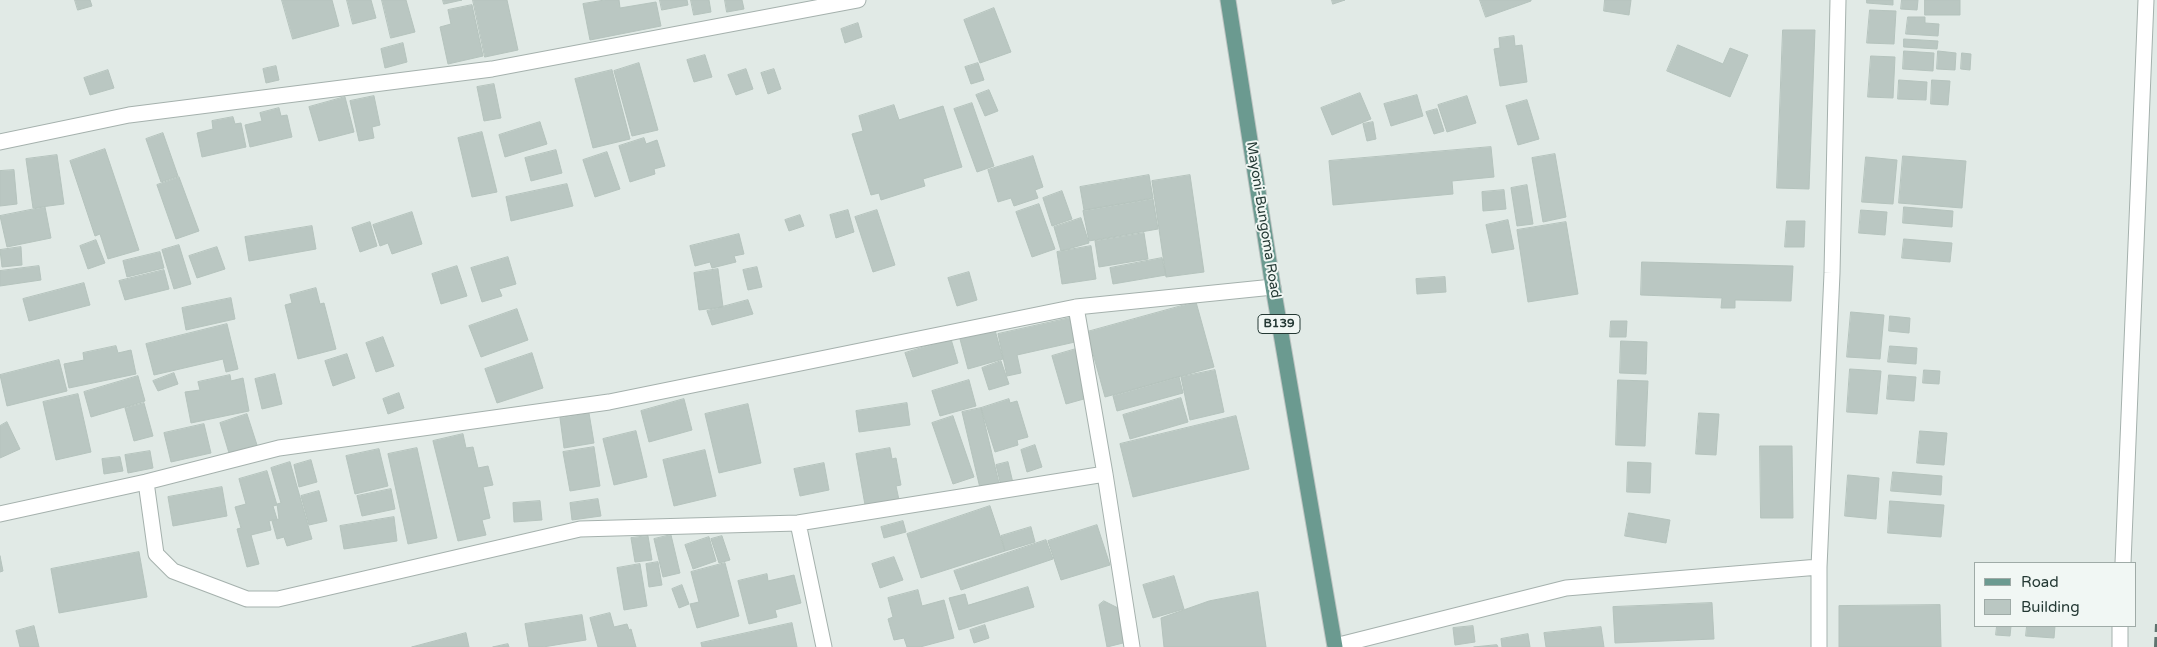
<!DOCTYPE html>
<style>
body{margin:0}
#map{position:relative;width:2157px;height:647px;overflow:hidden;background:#e1eae6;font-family:"Varela Round",sans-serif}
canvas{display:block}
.legend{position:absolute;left:1974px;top:562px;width:162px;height:65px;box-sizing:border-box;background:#f1f7f4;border:1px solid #9faba7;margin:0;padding:6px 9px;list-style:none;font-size:15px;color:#243934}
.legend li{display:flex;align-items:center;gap:10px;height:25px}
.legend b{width:25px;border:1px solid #9faba7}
</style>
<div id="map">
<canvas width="2157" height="647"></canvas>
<ul class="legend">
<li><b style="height:6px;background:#6b9a90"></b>Road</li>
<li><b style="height:14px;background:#bac7c2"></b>Building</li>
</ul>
</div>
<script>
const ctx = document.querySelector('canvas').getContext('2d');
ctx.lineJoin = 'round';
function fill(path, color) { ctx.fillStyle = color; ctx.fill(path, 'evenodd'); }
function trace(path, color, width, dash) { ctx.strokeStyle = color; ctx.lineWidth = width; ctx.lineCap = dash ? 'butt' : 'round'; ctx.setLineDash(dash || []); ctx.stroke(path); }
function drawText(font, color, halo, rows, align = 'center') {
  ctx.font = font + ' "Varela Round",sans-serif'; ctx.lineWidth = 4; ctx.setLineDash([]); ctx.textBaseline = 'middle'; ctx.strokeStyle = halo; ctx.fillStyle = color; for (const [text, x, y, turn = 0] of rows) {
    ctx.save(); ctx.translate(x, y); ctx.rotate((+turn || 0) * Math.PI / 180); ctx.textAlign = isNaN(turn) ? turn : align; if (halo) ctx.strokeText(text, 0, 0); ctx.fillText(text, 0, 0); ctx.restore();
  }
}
const building = new Path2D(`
 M75,0H90L92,6L78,10Z
 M282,0H332L339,26L293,39Z
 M347,0H371L376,18L353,24Z
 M382,0H406L415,32L391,38Z
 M443,0H462L444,4Z
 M473,0H507L518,50L485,57Z
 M605,0H619L620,8L656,2L661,26L590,40L583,4Z
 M660,0H687L688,5L662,10Z
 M691,0H709L711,12L694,15Z
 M725,0H742L744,9L727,12Z
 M1332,0H1345L1333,4Z
 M1480,0H1531V1L1486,17Z
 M1605,0H1631L1629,15L1604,11Z
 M1867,0H1893V5L1867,3Z
 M1902,0H1918L1917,10L1901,9Z
 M1925,0H1960V15H1925Z
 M472,5L483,56L448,64L440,27L451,24L448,10Z
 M994,8L1011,52L980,63L964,20Z
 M1870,10L1896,11L1894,44L1867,43Z
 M1908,17H1925V23L1939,24L1938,36L1906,34Z
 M858,23L862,37L845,43L841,29Z
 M1783,30H1815L1809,189L1777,188Z
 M1514,36L1515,46L1522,45L1527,82L1500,86L1494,49L1500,48L1499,38Z
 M1904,39L1938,41L1937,49L1904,47Z
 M403,43L407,62L385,68L381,49Z
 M1678,45L1723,64L1730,48L1748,55L1730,97L1667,71Z
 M1904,51L1934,53L1933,71L1903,69Z
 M1938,51L1956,53L1955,70L1937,69Z
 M1962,53L1971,54L1970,70L1961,69Z
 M705,55L712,77L694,82L687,60Z
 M1871,56L1895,57L1893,98L1868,97Z
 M639,63L658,130L632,136L614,71Z
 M978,63L984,80L971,84L965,67Z
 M276,66L279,80L266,83L263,69Z
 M746,69L753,89L736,95L728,75Z
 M774,69L781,89L768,94L761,73Z
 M108,70L114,88L90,95L84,78Z
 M612,70L630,139L593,148L575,79Z
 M1899,80L1927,82L1926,100L1898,99Z
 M1932,80L1950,81L1948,105L1931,104Z
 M494,84L501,118L484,121L477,87Z
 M989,90L998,111L985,116L976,95Z
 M1360,93L1371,119L1332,135L1321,108Z
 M1417,95L1423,116L1391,126L1384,104Z
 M374,96L380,125L372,127L374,138L359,141L350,101Z
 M1467,96L1476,123L1447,132L1438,105Z
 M345,97L354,132L319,141L309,107Z
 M1527,100L1539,139L1518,145L1506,106Z
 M972,103L994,166L977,172L954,109Z
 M894,105L899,120L943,106L962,167L923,179L925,186L881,200L879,193L871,195L852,134L863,131L859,116Z
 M279,108L281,116L287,115L292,137L250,147L245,125L262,121L260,113Z
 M1437,109L1444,131L1434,134L1426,112Z
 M233,117L235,124L241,123L246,147L202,157L197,133L213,129L212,121Z
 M540,122L547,144L505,157L499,135Z
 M1373,122L1376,139L1367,141L1363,124Z
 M482,132L497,192L472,197L458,138Z
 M163,133L178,176L161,182L146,139Z
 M644,138L646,144L657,140L665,166L654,169L655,174L630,182L619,146Z
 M1491,147L1494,177L1452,181L1453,194L1333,205L1329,161Z
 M105,149L139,250L108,259L100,234L95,236L70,161Z
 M556,150L562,173L531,181L525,158Z
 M607,152L620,189L595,197L583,160Z
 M1555,154L1566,217L1543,222L1532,158Z
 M57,155L64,204L33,208L26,159Z
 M1033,156L1043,187L1035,190L1038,198L1014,206L1011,198L998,202L988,170Z
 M1903,156L1966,161L1962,208L1899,203Z
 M1866,157L1897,160L1893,204L1862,202Z
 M14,170L17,204L0,206V171Z
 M1149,175L1153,198L1084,210L1080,187Z
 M1190,175L1204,272L1166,277L1152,181Z
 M179,177L199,231L176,239L157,185Z
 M567,184L573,206L511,221L506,197Z
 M1527,185L1533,224L1517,226L1511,188Z
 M1504,190L1506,209L1483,211L1482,192Z
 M1062,191L1072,219L1052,226L1043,198Z
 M1153,199L1158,229L1089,241L1083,211Z
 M1039,204L1055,249L1032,257L1016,212Z
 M45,207L51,238L7,247L0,216Z
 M1904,207L1953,211L1952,227L1903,223Z
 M848,210L854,232L836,238L830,215Z
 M877,210L895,265L873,272L855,217Z
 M1861,210L1887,212L1885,235L1859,233Z
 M412,212L422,244L392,254L388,243L380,246L373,225Z
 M800,215L804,226L789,231L785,220Z
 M1081,218L1089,243L1061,251L1054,227Z
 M1508,220L1514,249L1492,253L1486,225Z
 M1787,221H1805L1804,247H1785Z
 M370,222L377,246L360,252L352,228Z
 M1566,222L1578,294L1528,302L1517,230Z
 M312,226L316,249L249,261L245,237Z
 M1144,233L1148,259L1099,267L1095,241Z
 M739,234L744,254L734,256L736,262L712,268L710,262L695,266L690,246Z
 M1904,239L1952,243L1950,262L1902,258Z
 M96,240L105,263L88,269L80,246Z
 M179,245L191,284L174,289L162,250Z
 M1091,246L1096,279L1062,284L1057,252Z
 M21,247L22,265L2,267L0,250Z
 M217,247L225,269L197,278L189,256Z
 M160,252L164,268L127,277L123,261Z
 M508,257L516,284L499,289L502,296L482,302L471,268Z
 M1162,258L1166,275L1113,284L1110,268Z
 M1642,262L1793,266L1791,301L1735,300V308H1721L1722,298L1641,295Z
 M39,266L41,280L0,286V271Z
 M457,266L467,296L441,304L432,274Z
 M757,267L762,287L748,290L743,270Z
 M718,269L723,307L699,310L694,273Z
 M164,270L169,289L125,300L119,281Z
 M969,272L977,300L957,306L948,278Z
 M1445,277L1446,292L1417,294L1416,279Z
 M84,283L90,305L29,321L23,299Z
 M316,288L320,304L324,303L336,349L298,359L285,305L292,303L290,295Z
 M231,298L235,319L186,330L182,308Z
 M748,300L753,314L712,325L707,311Z
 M1196,302L1214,367L1105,397L1087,332Z
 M517,309L528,340L481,357L469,326Z
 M1851,312L1884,315L1880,359L1847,357Z
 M1890,316L1910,318L1909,333L1889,331Z
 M1070,318L1075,342L1017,355L1021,373L1007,376L998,334Z
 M1611,321H1627L1626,337H1610Z
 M227,324L238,369L226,372L223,359L154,375L146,344Z
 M995,330L1003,359L968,369L960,339Z
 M383,337L394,366L376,372L366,343Z
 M951,339L958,363L913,377L905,353Z
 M1621,341L1647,342L1646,374L1620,373Z
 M116,346L118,353L131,350L136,374L69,388L64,364L84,360L83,353Z
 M1890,346L1917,348L1916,364L1888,362Z
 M1076,349L1091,397L1066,404L1052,356Z
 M532,353L543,388L497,403L485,369Z
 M347,354L355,378L333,386L325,361Z
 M59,360L67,391L7,406L0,375Z
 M1001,361L1009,384L989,390L982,368Z
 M1850,369L1881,371L1877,414L1847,412Z
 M1215,370L1224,412L1190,420L1181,377Z
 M1924,370L1940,371L1939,384L1923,383Z
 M174,373L178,384L158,391L153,381Z
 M275,374L282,404L262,409L255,379Z
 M230,375L231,381L243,378L249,411L191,423L185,392L200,390L198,382Z
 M1889,375L1916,377L1914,401L1887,399Z
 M138,376L145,401L91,417L84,392Z
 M1179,377L1183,393L1117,411L1113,396Z
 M969,380L976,406L940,416L932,391Z
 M1618,380L1648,381L1645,446L1616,445Z
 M399,393L404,408L388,414L383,399Z
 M78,394L91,452L56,460L43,402Z
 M1181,398L1188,422L1130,439L1123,415Z
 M684,399L692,430L649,442L641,411Z
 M1009,399L1010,403L1017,401L1028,437L1017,440L1018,445L995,452L981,408Z
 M144,403L153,436L134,441L125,408Z
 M907,403L910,425L859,432L856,411Z
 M748,404L761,463L719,473L705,414Z
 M981,408L999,483L980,488L962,412Z
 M589,413L594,443L564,448L560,418Z
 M1699,413L1719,414L1716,455L1696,454Z
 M247,414L257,445L229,453L220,423Z
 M953,416L974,477L953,484L932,423Z
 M1236,416L1249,469L1133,497L1120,444Z
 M7,422L20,449L0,458V426Z
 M204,424L211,453L171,462L164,433Z
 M636,431L647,477L614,485L603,439Z
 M1920,431L1947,433L1944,465L1917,463Z
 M463,434L466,448L473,447L478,468L488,466L493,485L483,487L490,518L482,520L486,535L458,541L433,441Z
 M1035,445L1042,467L1027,472L1021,450Z
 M1760,446H1792L1793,518H1761Z
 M594,447L600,486L570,491L563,452Z
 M417,448L437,538L408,544L388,454Z
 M890,448L892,459L896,458L901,485L896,486L899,500L865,505L856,454Z
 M379,449L388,486L355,494L346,456Z
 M705,450L716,496L674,506L663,460Z
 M150,451L153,468L128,473L125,455Z
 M120,457L123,471L104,474L102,459Z
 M311,460L317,482L299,487L294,465Z
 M290,462L312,539L287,546L284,537L277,539L272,521L279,519L277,504L281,503L271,468Z
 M1008,462L1013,483L1001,486L996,465Z
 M1628,462L1651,463L1650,493L1627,492Z
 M824,463L829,490L800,496L794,469Z
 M267,471L277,505L273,506L277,519L269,521L271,530L251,535L259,564L247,567L237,529L241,528L235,507L246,504L239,479Z
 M1893,472L1942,476L1941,495L1891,491Z
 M1848,475L1879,478L1876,519L1845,516Z
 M222,487L227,516L173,526L168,497Z
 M391,489L395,509L362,516L357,496Z
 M319,491L327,521L309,525L301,496Z
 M598,499L601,516L572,520L570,503Z
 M540,501L542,520L514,522L513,503Z
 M1890,501L1944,505L1941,537L1888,533Z
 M990,506L1005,551L921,578L907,534Z
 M1629,513L1670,520L1666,543L1625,536Z
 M394,517L397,541L344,549L340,526Z
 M903,521L906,532L884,538L881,527Z
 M1097,525L1110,565L1061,580L1048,541Z
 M1031,527L1035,542L1005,551L1001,536Z
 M671,535L680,573L663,577L654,539Z
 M648,536L652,560L635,562L631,538Z
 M722,536L730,560L719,563L711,539Z
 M709,537L716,561L693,569L685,545Z
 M1046,540L1053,559L961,590L954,571Z
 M139,552L147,597L59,613L51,569Z
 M0,556L3,571L0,572Z
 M894,557L903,580L880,588L872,564Z
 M658,562L662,585L649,587L646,564Z
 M725,563L739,616L697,628L690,604L699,602L691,572Z
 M640,564L647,606L624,610L617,568Z
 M767,574L768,581L794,575L801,603L775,610L777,617L749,624L738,581Z
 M1174,576L1184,609L1153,618L1143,585Z
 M682,585L689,604L679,608L672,589Z
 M1028,587L1034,607L959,630L949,598L965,594L968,605Z
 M918,590L922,606L944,600L954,638L920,647H907L904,638L894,640L888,619L893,617L888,598Z
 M1258,592L1266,647H1164L1161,618L1209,601Z
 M1104,601L1118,608L1127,642L1107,647L1099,605Z
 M1712,603L1714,639L1615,643L1613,607Z
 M1940,605L1941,647H1839V606Z
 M610,613L614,627L627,624L629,630L631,629L636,647H598L590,618Z
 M582,615L586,640L543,647H529L525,624Z
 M792,623L797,647H702L701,643Z
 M985,625L989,638L974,643L970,630Z
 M34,626L39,647H20L16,631Z
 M1473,626L1475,642L1455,645L1453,628Z
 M1997,626H2011L2010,636L1996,635Z
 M2027,626H2055L2054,638L2026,636Z
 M1601,627L1604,647H1546L1544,633Z
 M466,633L469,647H412Z
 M1528,634L1530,647H1502L1501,639Z
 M508,644L509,647H493Z
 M1497,645L1498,647H1474Z`);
fill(building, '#bac7c2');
trace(building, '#b5c3bd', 1);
const minor = new Path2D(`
 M0,142L129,115L492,69L858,0
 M1076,307L1105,474
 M146,482L156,554L173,571L247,599H278L580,529L798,523L1105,474L1132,647
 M0,514L146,482L279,448L609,402L1076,307L1273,287
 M798,523L824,647
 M2123,563L2146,0
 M1335,646L1566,588L1819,567
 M1819,647V567L1832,273L1838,0
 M2120,647V626`);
const major = new Path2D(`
 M1228,0L1273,287L1335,647`);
trace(minor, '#a5b1ad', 17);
trace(major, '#bdc4c2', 17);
trace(minor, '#fff', 15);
trace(major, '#6b9a90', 15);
trace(new Path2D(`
 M2156,647L2157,624`), '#5e746f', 4, [10, 5]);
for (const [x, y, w] of [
 [1279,324,42]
]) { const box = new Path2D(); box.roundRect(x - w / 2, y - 9.5, w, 19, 4); ctx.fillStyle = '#f1f7f4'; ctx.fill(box); trace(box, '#243934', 1); }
drawText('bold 12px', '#243934', null, [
 ["B139",1279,324]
]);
drawText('14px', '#243934', '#f1f7f4', [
 ["Mayoni-Bungoma Road",1263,220,81]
]);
</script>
